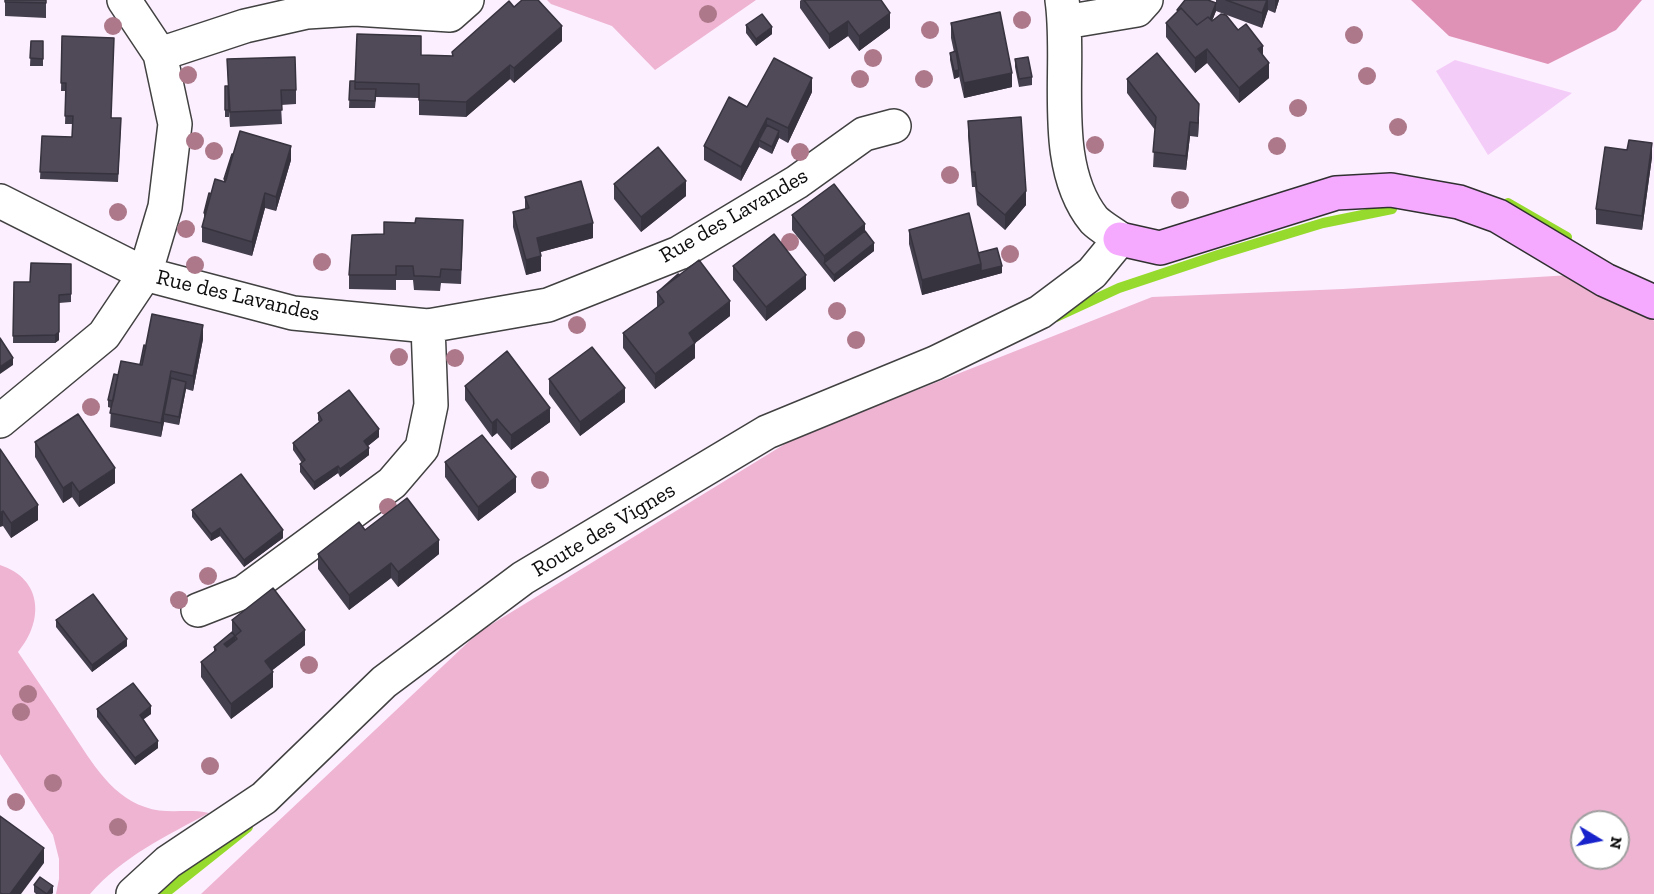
<!DOCTYPE html>
<style>
body{margin:0}
#map{position:relative;width:1654px;height:894px;overflow:hidden;background:#fcefff;font-family:"Zilla Slab",serif}
canvas{display:block}
.north{position:absolute;left:1570px;top:810px;width:60px;height:60px;box-sizing:border-box;background:#fff;border:2px solid #9f9f9f;border-radius:50%;rotate:100deg;font-size:16px;font-weight:700;line-height:24px;text-align:center;color:#0e0e0e}
.north::after{content:'';display:block;margin:auto;width:21px;height:27px;background:#1923cb;clip-path:polygon(50% 0,100% 100%,50% 72%,0 100%)}
</style>
<div id="map">
<canvas width="1654" height="894"></canvas>
<div class="north">N</div>
</div>
<script>
const ctx = document.querySelector('canvas').getContext('2d');
ctx.lineJoin = 'round';
function fill(path, color) { ctx.fillStyle = color; ctx.fill(path, 'evenodd'); }
function trace(path, color, width, dash) { ctx.strokeStyle = color; ctx.lineWidth = width; ctx.lineCap = dash ? 'butt' : 'round'; ctx.setLineDash(dash || []); ctx.stroke(path); }
function drawText(font, color, halo, rows, align = 'center') {
  ctx.font = font + ' "Zilla Slab",serif'; ctx.lineWidth = 6; ctx.setLineDash([]); ctx.textBaseline = 'middle'; ctx.strokeStyle = halo; ctx.fillStyle = color; for (const [text, x, y, turn = 0] of rows) {
    ctx.save(); ctx.translate(x, y); ctx.rotate((+turn || 0) * Math.PI / 180); ctx.textAlign = isNaN(turn) ? turn : align; if (halo) ctx.strokeText(text, 0, 0); ctx.fillText(text, 0, 0); ctx.restore();
  }
}
fill(new Path2D(`
 M1455,60L1572,93L1488,155L1436,71Z`), '#f4ccf8');
fill(new Path2D(`
 M547,0H756L655,70L612,26L551,4Z
 M1619,272L1654,321V894H201L479,632L793,439L1152,297L1343,289ZM1582,822H1618V858H1582Z
 M0,565C43,579 44,621 18,652C34,676 51,700 67,725C88,755 108,795 145,807C166,815 188,808 209,813C166,836 122,857 90,894H56L59,879V859L53,835L0,754Z`), '#eeb4d2');
fill(new Path2D(`
 M1411,0H1642L1616,30L1548,64L1449,36Z`), '#e092b6');
trace(new Path2D(`
 M1508,203L1567,237
 M1056,317L1119,288L1218,255L1323,223L1392,209
 M164,894L248,827`), '#97da2e', 10);
const street = new Path2D(`
 M1065,22L1137,10L1146,0
 M160,54L245,26L307,12L355,9L450,15L467,0
 M0,201L145,274L293,313L428,326L548,305L679,253L797,182L864,134L894,126
 M0,421L104,335L145,274L165,207L175,124L160,54L124,0
 M198,610L244,592L392,483L422,448L431,405L428,326
 M133,894L168,862L264,798L384,682L523,578L767,432L935,363L1040,312L1092,273L1120,239C1112,233 1101,227 1094,220C1048,163 1072,68 1062,0`);
const secondary = new Path2D(`
 M1120,239L1160,248L1336,193L1391,190L1459,202L1498,216L1605,280L1654,302`);
trace(street, '#414141', 36);
trace(secondary, '#303030', 36);
trace(street, '#fff', 33);
trace(secondary, '#f5aaff', 33);
ctx.fillStyle = '#ad798a';
for (const [x, y] of [
 [708,14],
 [1022,20],
 [113,26],
 [930,30],
 [1354,35],
 [873,58],
 [188,75],
 [1367,76],
 [860,79],
 [924,79],
 [1298,108],
 [1398,127],
 [195,141],
 [1095,145],
 [1277,146],
 [214,151],
 [800,152],
 [950,175],
 [1180,200],
 [118,212],
 [186,229],
 [790,242],
 [1010,254],
 [322,262],
 [195,265],
 [837,311],
 [577,325],
 [856,340],
 [399,357],
 [455,358],
 [91,407],
 [540,480],
 [388,507],
 [208,576],
 [179,600],
 [309,665],
 [28,694],
 [21,712],
 [210,766],
 [53,783],
 [16,802],
 [118,827]
]) { ctx.beginPath(); ctx.arc(x, y, 9, 0, 2 * Math.PI); ctx.fill(); }
fill(new Path2D(`
 M5,0H46V18L5,16Z
 M801,0H881L890,28L859,51L848,36L829,49L800,8V1Z
 M1216,0H1279L1275,13L1268,10L1262,28L1216,11L1212,21L1238,30L1263,55L1269,78L1239,103L1207,63L1195,73L1166,37V23L1177,12V10L1216,3Z
 M514,7L562,41L514,83L510,79L466,117L419,115V98L376,97L375,108H349L350,81H355L421,55L452,56Z
 M951,23L1012,87L964,98L959,76V77L954,79L950,60V53L954,52L951,38Z
 M746,25L772,34L756,46L746,33Z
 M62,36L112,118L121,125L118,182L40,179L42,136L72,137L73,124H65L66,91H61Z
 M31,41H43V66H30Z
 M227,59L296,90V104L281,105L282,124L230,127L229,111V117H225V86H228Z
 M1015,59L1032,77V85L1019,87L1015,67Z
 M1127,79L1199,118L1198,137L1190,136L1186,170L1153,167L1155,130L1127,93Z
 M812,92L788,143L779,138L772,154L759,147L741,181L704,160V146L747,107Z
 M968,121L1026,205L1005,230L977,205L975,187H972L968,136Z
 M1627,150L1652,157L1642,230L1596,224V209Z
 M291,160L276,211L265,208L252,256L202,242V227L204,220V213L211,194L224,182V179Z
 M614,184L686,196L641,232L614,199Z
 M525,197L593,238L540,252L541,271L526,275L513,227V212L525,209Z
 M792,215L865,231L874,251L834,282L792,230Z
 M909,230L978,253L1002,273L922,295L909,244Z
 M463,234L461,284L441,283L440,291L414,290L413,280H396V290L349,289V275Z
 M71,264V302L59,303V340L55,343H13L14,282H30Z
 M733,266L806,289L766,321L733,280Z
 M657,292L730,316L695,343V358L655,389L623,348V333L657,307Z
 M203,339L193,391L186,389L179,425L164,422L161,437L110,427L111,408L108,407V400L118,375L140,365L146,346Z
 M549,379L625,402L580,436L549,394Z
 M465,386L550,422L511,450L497,433L492,437L465,400Z
 M318,413L379,437L368,446L369,455L340,477L338,473L314,490L300,472V464L302,463L293,450V443L319,422L318,420Z
 M35,442L115,483L79,507L72,497L63,503L35,457Z
 M0,449L38,520L11,538L3,526Z
 M445,462L516,492L478,521L445,477Z
 M192,510L283,538L244,567L220,536L211,541L192,517Z
 M365,530L439,554L398,587L391,578L349,610L318,569V554Z
 M56,620L127,646L92,672L56,627Z
 M232,620L305,645L272,670L273,687L231,719L201,677V662L214,652V647L232,632Z
 M97,709L151,714L143,719L158,748L135,765L97,717Z
 M34,885L53,893L52,894H36L34,892Z`), '#443f4c');
fill(new Path2D(`
 M1267,0H1268V10L1262,28V13Z
 M1275,0H1279L1275,13Z
 M1216,3V11L1208,31L1197,40Z
 M890,13V28L859,51V36Z
 M848,21V36L829,49V34Z
 M562,26V41L514,83V68Z
 M772,27V34L756,46V39Z
 M1263,46V60L1258,49Z
 M1207,49V63L1195,73V58Z
 M1269,63V78L1239,103V88Z
 M510,65V79L466,117V102Z
 M959,70V77L954,79V71Z
 M1012,73V87L964,98V83Z
 M812,78V92L788,143V128Z
 M1199,104V118L1198,137V123Z
 M767,118V132L759,140V147L741,181V167Z
 M1190,122V136L1186,170V156Z
 M779,131V138L772,154V147Z
 M1652,143V157L1642,230V216Z
 M291,146V160L276,211V197Z
 M686,181V196L641,232V217Z
 M1026,191V205L1005,230V215Z
 M265,193V208L252,256V242Z
 M593,223V238L537,253V238Z
 M865,224V239L824,263V271V256Z
 M874,243V251L834,282V275Z
 M541,256V271L526,275V260Z
 M981,264L1002,266V273L922,295V280Z
 M806,275V289L766,321V307Z
 M730,301V316L690,347L695,343V358L655,389V374L689,333Z
 M203,325V339L193,391V376Z
 M59,332V340L55,343V335Z
 M13,358V365L0,374V367Z
 M171,371V386L164,414V422L161,437V423Z
 M186,382V389L179,425V417Z
 M625,388V402L580,436V422Z
 M550,408V422L511,450V435Z
 M497,419V433L492,437V423Z
 M379,429V437L364,449V441Z
 M369,448V455L340,477V469Z
 M338,466V473L314,490V482Z
 M115,468V483L79,507V492Z
 M516,477V492L478,521V507Z
 M72,482V497L63,503V488Z
 M38,505V520L11,538V523Z
 M3,511V526L0,527V513Z
 M220,528V536L211,541V534Z
 M283,530V538L244,567V560Z
 M439,540V554L398,587V572Z
 M391,563V578L349,610V595Z
 M305,630V645L265,676V661Z
 M235,636V650L224,658V644Z
 M127,639V646L92,672V665Z
 M273,672V687L231,719V704Z
 M151,706V714L140,722V715Z
 M158,741V748L135,765V758Z
 M44,848V863L21,894H10Z
 M53,886V893L47,894Z`), '#37333e');
const building = new Path2D(`
 M5,0H46V3L5,2Z
 M522,0H538L562,26L514,68L510,65L466,102L419,100V84L355,82L357,34L421,36V55L453,56L452,52L509,1L514,7Z
 M804,0H881L890,13L859,36L848,21L829,34Z
 M1185,0H1208L1216,3L1210,19L1208,17L1197,25L1181,8L1178,11L1177,10Z
 M1226,0H1267L1262,13Z
 M1181,8L1197,25L1208,17L1212,21L1221,14L1226,15L1238,30L1246,24L1263,46L1258,49L1269,63L1239,88L1207,49L1195,58L1166,23Z
 M1000,12L1012,73L964,83L951,23Z
 M762,14L772,27L756,39L746,25Z
 M62,36L114,38L111,118H121L118,174L40,172L42,136L72,137L73,116H65L66,83H61Z
 M31,41H43V59L30,58Z
 M956,51L959,70L954,71L950,53Z
 M1157,53L1199,104L1198,123L1190,122L1186,156L1153,152L1156,117L1127,79Z
 M295,57L296,90H281L282,110L230,112L227,59Z
 M1028,57L1032,77L1019,79L1015,59Z
 M774,58L812,78L788,128L767,118L741,167L704,146L729,97L747,107Z
 M350,81H355V89H376L375,101L349,100Z
 M225,86H228L229,110H225Z
 M1021,117L1026,191L1005,215L977,191L975,172H972L968,121Z
 M767,125L779,131L772,147L759,140Z
 M240,131L291,146L276,197L265,193L252,242L202,227L215,179L225,182Z
 M1629,140L1652,143L1642,216L1596,209L1605,147L1627,150Z
 M658,147L686,181L641,217L614,184Z
 M232,154H233L226,180L224,179Z
 M581,181L593,223L537,238L541,256L526,260L513,212L529,208L525,197Z
 M834,184L865,224L824,256L792,215Z
 M209,193L211,194L205,213H204Z
 M969,213L981,264L922,280L909,230Z
 M416,218L463,220L461,270L441,269L440,277L421,276H414L413,266H396V275H349L352,235L384,234V222L415,223Z
 M865,231L874,243L834,275L824,263Z
 M774,234L806,275L766,307L733,266Z
 M997,248L1002,266L981,271V264L978,253Z
 M699,260L730,301L689,333L695,343L655,374L623,333L664,302L657,292Z
 M31,263L71,264V294L59,295V332L55,335L13,336L14,282H30Z
 M678,274L680,275L661,289Z
 M152,314L203,325L193,376L171,371L161,423L110,413L121,361L142,365Z
 M0,338L13,358L0,367Z
 M144,345L146,346L142,365H140Z
 M592,347L625,388L580,422L549,379Z
 M507,351L550,408L511,435L497,419L492,423L465,386Z
 M114,374L118,375L113,401L108,400Z
 M171,378L186,382L179,417L164,414Z
 M349,390L379,429L364,441L369,448L340,469L338,466L314,482L300,464L305,460L293,443L322,420L318,413Z
 M78,414L115,468L79,492L72,482L63,488L35,442Z
 M482,435L516,477L478,507L445,462Z
 M0,449L38,505L11,523L3,511L0,513Z
 M241,474L283,530L244,560L220,528L211,534L192,510Z
 M407,498L439,540L398,572L391,563L349,595L318,554L359,522L365,530Z
 M273,588L305,630L265,661L273,672L231,704L201,662L216,650L214,647L232,632L235,636L241,631L232,620ZM235,636L237,639L227,647L224,644Z
 M93,594L127,639L92,665L56,620Z
 M133,683L151,706L140,715L158,741L135,758L97,709Z
 M0,816L44,848L10,894H2L0,893Z
 M40,877L53,886L47,894L34,885Z`);
fill(building, '#4f4958');
trace(building, '#37333e', 1.5);
drawText('22px', '#0e0e0e', '#fff', [
 ["Rue des Lavandes",734,216,-30],
 ["Rue des Lavandes",238,296,13],
 ["Route des Vignes",604,530,-31]
]);
</script>
